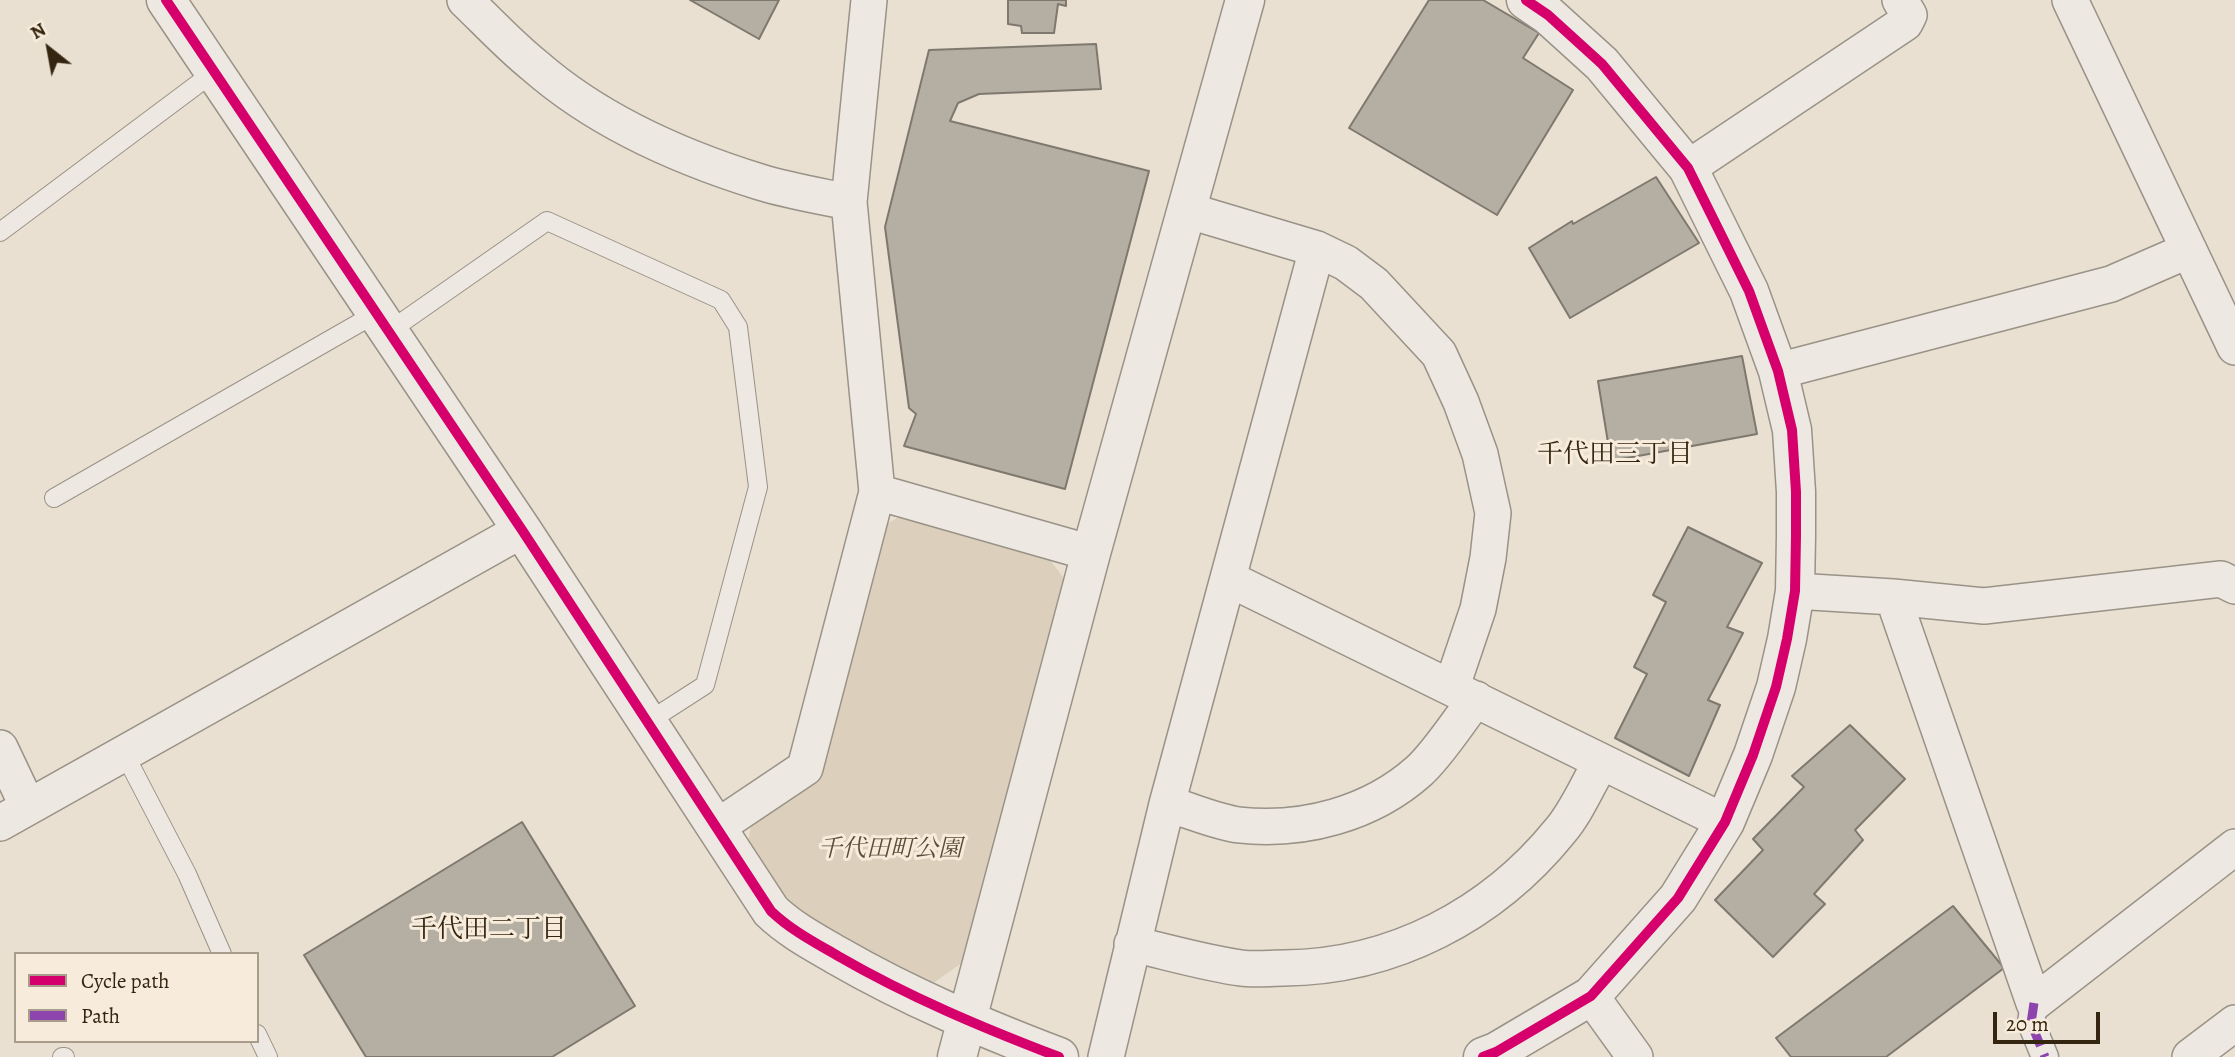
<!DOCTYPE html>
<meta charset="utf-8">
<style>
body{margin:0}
#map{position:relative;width:2235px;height:1057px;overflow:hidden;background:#e9e0d2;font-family:Alegreya,serif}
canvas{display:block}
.legend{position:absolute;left:14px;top:952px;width:245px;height:91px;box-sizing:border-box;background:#f7ecdc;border:2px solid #a99c8a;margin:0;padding:9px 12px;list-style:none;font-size:21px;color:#342510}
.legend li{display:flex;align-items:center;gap:14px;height:35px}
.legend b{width:35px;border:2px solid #a99c8a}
.north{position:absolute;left:14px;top:14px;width:70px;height:70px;-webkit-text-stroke:5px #f7ecdc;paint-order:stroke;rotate:329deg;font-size:19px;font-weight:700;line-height:28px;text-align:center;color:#342510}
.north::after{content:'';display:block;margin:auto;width:24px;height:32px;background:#342510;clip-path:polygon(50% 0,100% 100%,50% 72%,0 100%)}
.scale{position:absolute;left:1993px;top:1012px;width:107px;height:32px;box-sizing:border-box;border:4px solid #342510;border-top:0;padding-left:9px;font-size:21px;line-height:24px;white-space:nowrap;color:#342510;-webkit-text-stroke:5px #f7ecdc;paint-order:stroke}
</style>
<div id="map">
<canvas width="2235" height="1057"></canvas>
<ul class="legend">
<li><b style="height:9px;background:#d6006c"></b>Cycle path</li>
<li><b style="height:9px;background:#8e44ad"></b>Path</li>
</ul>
<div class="north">N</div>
<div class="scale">20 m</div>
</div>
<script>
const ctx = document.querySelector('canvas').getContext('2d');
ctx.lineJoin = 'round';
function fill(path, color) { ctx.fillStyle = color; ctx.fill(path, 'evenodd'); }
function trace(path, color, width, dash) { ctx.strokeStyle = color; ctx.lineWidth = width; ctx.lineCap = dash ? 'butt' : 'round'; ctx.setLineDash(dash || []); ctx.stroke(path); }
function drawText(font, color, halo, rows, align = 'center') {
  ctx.font = font + ' Alegreya,"Noto Serif JP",serif'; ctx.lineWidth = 6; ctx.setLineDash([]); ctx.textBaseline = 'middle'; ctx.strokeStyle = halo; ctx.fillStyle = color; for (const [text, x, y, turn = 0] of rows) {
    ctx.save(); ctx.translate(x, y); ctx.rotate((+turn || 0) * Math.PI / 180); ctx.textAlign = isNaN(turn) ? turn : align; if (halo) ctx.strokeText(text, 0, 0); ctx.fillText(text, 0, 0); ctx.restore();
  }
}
fill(new Path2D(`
 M899,517L1050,560L1066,581L963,962L932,984L798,917L748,843L751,825L815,782L885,525Z`), '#dcd0bc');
const building = new Path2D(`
 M690,0H779L759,39Z
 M1008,0H1066V6L1058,4L1054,33H1022L1021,26L1008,24Z
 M1429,0H1483L1539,33L1523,58L1573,90L1497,215L1349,128Z
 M1096,44L1101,89L979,94L958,103L950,121L1149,171L1065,489L904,446L916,414L909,408L885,227L929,50Z
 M1656,177L1699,243L1570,318L1529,248L1572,221L1573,224Z
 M1742,356L1757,434L1611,461L1598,381Z
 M1688,527L1762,563L1727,627L1743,633L1708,700L1720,705L1689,776L1615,738L1647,674L1634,667L1666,602L1653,595Z
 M1850,725L1905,779L1855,830L1863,840L1814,894L1825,904L1773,957L1715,900L1763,850L1753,839L1804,787L1792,776Z
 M522,822L635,1006L552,1057H366L304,955Z
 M1953,906L2004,968L1886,1057H1791L1776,1038Z`);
fill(building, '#b5aea3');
trace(building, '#7f786e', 2);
const service = new Path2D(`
 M0,232L214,72
 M388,332L547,221L721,300L738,327L758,487L705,685L649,721
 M54,498L375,314
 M124,753L187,874L222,954
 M257,1034L268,1057
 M62,1057H65`);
const pedestrian = new Path2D(`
 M2034,1003L2031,1023L2045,1057`);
const minor = new Path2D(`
 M465,0C488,22 510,46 535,66C599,122 679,157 760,182C789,191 820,196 849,202
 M2070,0L2235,347
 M1688,168L1905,23L1909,15L1900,0
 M1186,210L1317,249L1346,263L1374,284L1439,354L1461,402L1480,454L1493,513L1488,558L1478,609L1452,686
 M1778,371L2111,284L2189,250
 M877,492L1091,553
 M1229,579L1725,822
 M1795,591L1893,597L1984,606L2221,579L2235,586
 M1893,597L2034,1003L2235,847
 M0,748L28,807
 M1167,804C1190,810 1216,822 1239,825C1303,832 1371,814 1419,771C1438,754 1460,719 1476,699
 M0,823L522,530
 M717,827L805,768L877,492L849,202L869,0
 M1132,944C1168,952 1205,963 1241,968C1255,970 1270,968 1284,968C1393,967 1492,915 1560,831C1577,811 1588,784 1601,762
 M1591,996L1635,1057
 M1106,1057L1167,804L1317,249
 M2190,1057L2235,1023`);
const tertiary = new Path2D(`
 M166,0L522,530L771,911C791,930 814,942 838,956C909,997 983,1028 1059,1057
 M957,1057L1091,553L1245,0
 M1483,1057L1496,1052L1591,996L1678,898L1725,822L1753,755L1776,687L1787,639L1795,591L1796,536V492L1792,430L1778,371L1749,291L1688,168L1602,64L1548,15L1526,0`);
trace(service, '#999287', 20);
trace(pedestrian, '#999287', 29);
trace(minor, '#999287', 38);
trace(tertiary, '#999287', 41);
trace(service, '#ede8e2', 18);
trace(pedestrian, '#ede8e2', 26);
trace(minor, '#ede8e2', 35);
trace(tertiary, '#ede8e2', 38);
trace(new Path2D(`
 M2034,1003L2031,1023L2045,1057`), '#8e44ad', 9, [18, 9]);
trace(new Path2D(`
 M166,0L522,530L771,911C791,930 814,942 838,956C909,997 983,1028 1059,1057
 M1483,1057L1496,1052L1591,996L1678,898L1725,822L1753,755L1776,687L1787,639L1795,591L1796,536V492L1792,430L1778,371L1749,291L1688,168L1602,64L1548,15L1526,0`), '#d6006c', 10);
drawText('italic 24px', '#5c4c36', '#f7ecdc', [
 ["千代田町公園",890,850]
]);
drawText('26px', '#342510', '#f7ecdc', [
 ["千代田三丁目",1615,456],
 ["千代田二丁目",489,931]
]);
</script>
